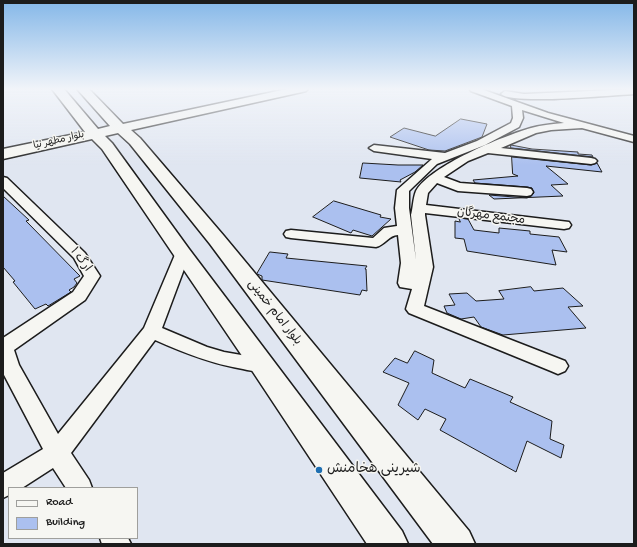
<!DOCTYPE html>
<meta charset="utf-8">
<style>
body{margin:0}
#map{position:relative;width:637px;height:547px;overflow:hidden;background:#e0e6f1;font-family:"Gochi Hand",sans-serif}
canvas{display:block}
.frame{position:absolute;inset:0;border:4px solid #1c1c1c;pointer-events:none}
.legend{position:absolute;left:8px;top:487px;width:130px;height:52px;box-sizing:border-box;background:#f6f6f2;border:1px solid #9f9f9c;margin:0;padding:5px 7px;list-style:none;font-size:12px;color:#1c1c1c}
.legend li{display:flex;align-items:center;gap:8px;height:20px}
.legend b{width:20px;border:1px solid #9f9f9c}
</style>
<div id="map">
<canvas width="637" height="547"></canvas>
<div class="frame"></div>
<ul class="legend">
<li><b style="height:5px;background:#f6f6f2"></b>Road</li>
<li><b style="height:11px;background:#abc0ef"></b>Building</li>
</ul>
</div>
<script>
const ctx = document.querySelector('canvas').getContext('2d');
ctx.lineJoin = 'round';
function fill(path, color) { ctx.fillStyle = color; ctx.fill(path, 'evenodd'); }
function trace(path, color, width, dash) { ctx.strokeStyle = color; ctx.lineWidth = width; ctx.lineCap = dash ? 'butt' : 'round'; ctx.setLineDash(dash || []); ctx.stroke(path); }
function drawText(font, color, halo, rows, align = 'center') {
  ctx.font = font + ' "Gochi Hand","Playpen Sans Arabic",sans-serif'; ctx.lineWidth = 3; ctx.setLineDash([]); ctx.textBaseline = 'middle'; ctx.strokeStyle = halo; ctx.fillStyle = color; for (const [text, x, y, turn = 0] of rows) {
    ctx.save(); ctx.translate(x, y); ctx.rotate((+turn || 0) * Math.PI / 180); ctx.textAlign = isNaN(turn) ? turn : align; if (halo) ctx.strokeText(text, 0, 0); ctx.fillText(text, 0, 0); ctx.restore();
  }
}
const building = new Path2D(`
 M461,119L487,124L482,137L445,151L429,150L390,137L404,128L435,136Z
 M511,145L532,149L578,152V154L592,155L593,157L511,148Z
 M512,157L591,165L597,163L602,172L546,166L568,184L551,185L563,196L494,199L489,195L527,198L531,196L534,193L532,188L527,187L475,183L473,180L518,176L513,174Z
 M363,163L398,165H423L415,172L400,180L401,182L360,178Z
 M3,196L29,220L26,221L80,276L74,279L77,283L74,287L69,290L71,292L48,306L46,304L35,309L13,282L15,281L3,267Z
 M334,201L381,215L380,217L391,219L372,236L353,230L351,233L313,217Z
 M459,218L468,219L474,230L499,233V228L530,231V234L559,237L567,252L552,250L556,265L467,251L464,239L455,238V221L460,222Z
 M270,252L288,254L286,258L367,266L365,269H366L367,291L362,290L360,295L262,280V276L257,274Z
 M531,287L534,291L563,288L583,306L568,307L586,328L503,335L481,327L474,317L461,319L447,313L444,306L455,305L449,294L467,293L476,301L504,299L499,291Z
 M415,351L434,360L432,373L465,388L470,379L513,397L510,402L552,421L550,439L564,445L561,458L527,441L516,472L440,430L446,419L425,409L418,420L398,405L409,383L383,372L395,358L407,363Z`);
fill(building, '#abc0ef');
trace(building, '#1c1c1c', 1);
const minor = new Path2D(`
 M470,89H481L548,113L634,136V142L582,128L551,130L536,133L501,148L591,158L595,159L597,161L595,163L591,164L488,153L468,161L444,177L460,183L527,188L531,189L533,192L531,195L527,196L458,191L437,183L428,193L426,205L569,222L571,225L569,228L564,229L425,213V215L433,267L424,306L565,361L568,366L565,371L558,374L551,371L409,313L406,309L412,289L400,287L398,283L401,263L398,235C389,235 385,245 376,247L291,238L286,237L284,234L286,231L291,230L373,238L384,228L397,226L395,208L397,190L432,159L374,151L369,148L374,145L445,153L477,141L511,123L513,118L512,106L471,91ZM522,110L564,123C553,124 542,125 531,128C503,136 430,166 416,191C413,198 413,208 411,215L416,260L409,208V191L437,164L485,145L519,127L523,118Z
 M634,89V94C613,95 512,105 501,94L505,91L524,94Z
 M3,177L7,178L85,253L100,276L85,300L14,350L19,365L58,434L144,328L177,250L182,248L187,250L190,253L162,328L207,347L224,352L270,360L273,365L270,370C261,373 252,371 243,369C212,364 184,353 155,340L71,453L89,480L92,488H66L53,468L22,488H9V495L3,498V473L43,449L3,373V338L73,292L84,276L74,258L3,188Z
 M100,538H128L131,544H102Z`);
const secondary = new Path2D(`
 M52,89H64L98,129L110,126L77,89H89L123,124L287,89H308L306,91L302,92L131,130L140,138L224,236L469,531L475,544H433L210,244L130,144L118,133L105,136L112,143L189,249L402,531L408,544H367L253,372L102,149L92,139L3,159V149L85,132Z`);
trace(minor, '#1c1c1c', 3);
trace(secondary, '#1c1c1c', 3);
fill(minor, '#f6f6f2');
fill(secondary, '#f6f6f2');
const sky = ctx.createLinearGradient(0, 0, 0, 165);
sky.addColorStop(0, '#84b7e8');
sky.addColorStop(0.54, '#f1f4f9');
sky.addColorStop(1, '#f1f4f900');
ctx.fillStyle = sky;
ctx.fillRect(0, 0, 637, 165);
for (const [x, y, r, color] of [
 [319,470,4,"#1f6fb2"]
]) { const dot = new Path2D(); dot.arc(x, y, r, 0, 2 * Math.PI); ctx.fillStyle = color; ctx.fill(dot); trace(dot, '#f6f6f2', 1.5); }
drawText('10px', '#1c1c1c', '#f6f6f2', [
 ["بلوار مطهر نیا",59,141,-13]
]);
drawText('12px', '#1c1c1c', '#f6f6f2', [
 ["مجتمع مهرگان",491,217,7],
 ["ارگ ۱",80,260,53],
 ["بلوار امام خمینی",274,313,52]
]);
drawText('14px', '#1c1c1c', '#f6f6f2', [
 ["شیرینی هخامنش",327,470]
], 'left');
</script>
